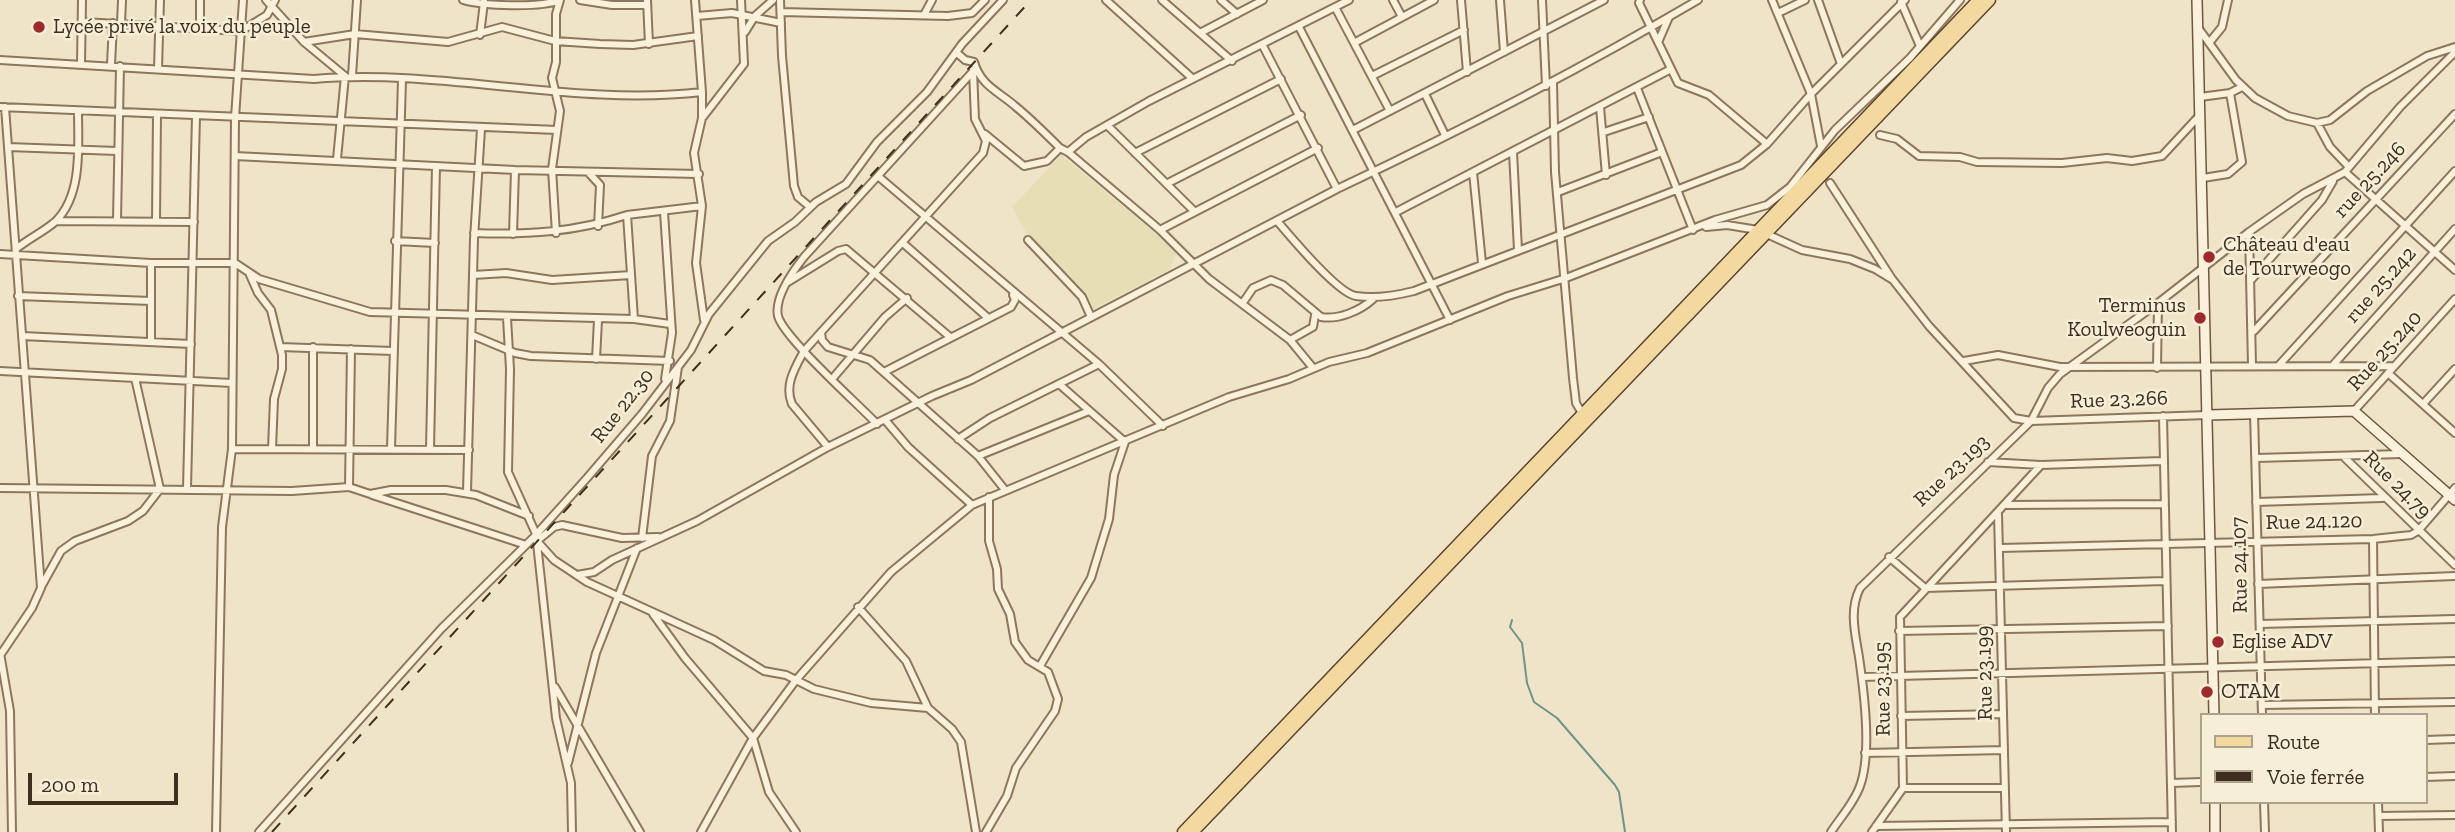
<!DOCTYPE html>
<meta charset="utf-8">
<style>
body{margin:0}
#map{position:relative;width:2455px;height:832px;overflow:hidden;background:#f0e4c8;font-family:"Zilla Slab",serif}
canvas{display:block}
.legend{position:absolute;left:2200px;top:713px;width:228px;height:91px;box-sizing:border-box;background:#f7eed8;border:2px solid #ada18e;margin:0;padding:9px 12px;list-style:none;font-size:21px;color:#3d2e20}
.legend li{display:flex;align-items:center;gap:14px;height:35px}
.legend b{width:35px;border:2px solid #ada18e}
.scale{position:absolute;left:28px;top:773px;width:150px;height:32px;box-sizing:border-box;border:4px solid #3d2e20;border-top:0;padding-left:9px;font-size:21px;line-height:24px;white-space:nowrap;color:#3d2e20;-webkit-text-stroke:5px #f7eed8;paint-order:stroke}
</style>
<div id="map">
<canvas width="2455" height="832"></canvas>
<ul class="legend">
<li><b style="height:9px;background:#f3d9a0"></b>Route</li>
<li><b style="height:9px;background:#3d2e20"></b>Voie ferrée</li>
</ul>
<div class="scale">200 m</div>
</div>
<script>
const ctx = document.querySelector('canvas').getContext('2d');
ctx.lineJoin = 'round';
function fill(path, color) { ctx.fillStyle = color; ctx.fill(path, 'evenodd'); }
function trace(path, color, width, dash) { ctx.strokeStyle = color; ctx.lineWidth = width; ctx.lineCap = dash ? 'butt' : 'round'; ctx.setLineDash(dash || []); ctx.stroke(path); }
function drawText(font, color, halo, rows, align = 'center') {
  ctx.font = font + ' "Zilla Slab",serif'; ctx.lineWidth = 5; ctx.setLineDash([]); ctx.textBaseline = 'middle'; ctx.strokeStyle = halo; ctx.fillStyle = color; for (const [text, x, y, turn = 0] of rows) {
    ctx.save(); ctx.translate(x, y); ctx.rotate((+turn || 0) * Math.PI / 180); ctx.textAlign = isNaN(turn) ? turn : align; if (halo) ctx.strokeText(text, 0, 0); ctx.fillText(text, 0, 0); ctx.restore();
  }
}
fill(new Path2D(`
 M1061,155L1177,251L1170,269L1093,309L1088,298L1028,235L1012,207Z`), '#e6deb5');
trace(new Path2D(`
 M1512,620L1510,627L1522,643L1527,683L1534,702L1557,718L1615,785L1619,792L1625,832`), '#6f938a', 2);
const street = new Path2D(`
 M200,0V28
 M266,0L304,42L345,76L337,159
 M463,0C483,6 541,8 560,0
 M580,0L612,5H647
 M647,0L649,44
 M695,0L702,92V118L694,153L702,206L696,263L704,320
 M780,0L782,56L794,186L798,197L810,207
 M1106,0L1193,79
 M1162,0L1232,61
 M1221,0L1237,14
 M1393,0L1402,17
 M1461,0L1467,72
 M1500,0L1504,52
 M1542,0L1546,86
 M1640,0L1639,3L1678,83L1709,95L1767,144
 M1772,0L1811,94L1821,146
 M1818,0L1841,64
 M1901,2L1920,46
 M1335,7L1390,111
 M781,12L948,16L972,13L985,0
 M1778,13L1805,0
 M924,15L932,0
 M697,16L732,13L781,23
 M82,22L241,31L267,15L275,0
 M121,24L122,0
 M1299,27L1450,320
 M2199,29L2236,80L2255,98L2288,116L2317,123L2330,120L2367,91L2427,56L2455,47
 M745,32L755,16L773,0
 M1200,33L1263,0
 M480,35L484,2
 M1659,40L1669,17
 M304,42L355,34L448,42L502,27L555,41L600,44L633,45L698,36
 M1354,43L1434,0
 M2209,43L2222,27L2228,0
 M1263,46L1337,189
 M956,52L965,60L974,62C981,86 998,91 1015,106C1031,119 1046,134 1060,148L1068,152L1160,230L1209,279L1290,340L1313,368
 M0,60L314,79C443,68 573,107 702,92
 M81,64L82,0
 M111,65L113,23
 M158,69L160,0
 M352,76L357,0
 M1372,76L1464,30
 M1553,82L1555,172L1573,378L1576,403L1583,415
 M1637,88L1693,230
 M1425,94L1445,135
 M2200,97L2230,93L2242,87
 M0,107L557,130
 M1600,107L1606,175
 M703,117L744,64L741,0
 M2317,123L2330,147L2349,167
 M1107,125L1194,211
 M1353,130L1604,0
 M1604,132L1649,117
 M985,134L1024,166L1047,161L1060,148
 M1880,135L1897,139L1919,156L1960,157L1977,162L2062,163L2107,158L2132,161L2162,156L2200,115
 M8,147L117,151
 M1068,152L1086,137L1149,101L1349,0
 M1513,152L1518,250
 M1135,153L1281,79
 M235,156L515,170L699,174
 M588,172L600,185L598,226
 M1473,172L1482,263
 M2345,172L2455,270
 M879,177L1099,364L1163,426
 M2203,178L2228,174L2242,162L2230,93
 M1168,183L1301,115
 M1830,183L1892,279
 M1558,192L1662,152
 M664,212L672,333L665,379
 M1396,212L1671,69
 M627,215L702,206
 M117,220L120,66
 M56,221L194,222
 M156,221L157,114
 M1278,222C1290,236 1338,294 1356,296C1375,299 1394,296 1414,291L1741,165L1767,144L1811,94L1905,0
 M1706,227L1727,225L1758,230L1802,250L1850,259L1875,269L1893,280L1929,326L2014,418L2031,421L2208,415
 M1160,230L1318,148
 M2249,232L2252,365
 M474,233C528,235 576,232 627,215L634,319L670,324
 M556,233L552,169L560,111L552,78L556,62V14L560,0
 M513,234L515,170
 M1028,240L1082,297L1091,317
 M395,241L435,243
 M904,244L987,317
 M16,249C28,239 45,231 56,221C83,194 78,145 78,111
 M0,254L151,263H235L259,279L370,312L634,319
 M151,263V342
 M250,275L258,293L271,310L282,355V369L274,399L272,449
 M473,275L506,273L552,280L631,275
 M2251,280L2322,200L2333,181
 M788,282L838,251L846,249L950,337
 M18,296L151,301
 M1242,304L1253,288L1271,280L1283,285L1321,317C1338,320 1360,311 1373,299
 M507,318L510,369L508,472L536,534L556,718L571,783L572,832
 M2254,331L2455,114
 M821,332L822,340L828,347L870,360L978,456L1005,490
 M472,335L515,353L531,356L670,361
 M22,336L191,344
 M1290,340L1313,327L1315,315
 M280,347L393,351
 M596,359L598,320
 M1964,361L1998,355L2060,367L2394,366
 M2280,364L2455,171
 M2334,364L2455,229
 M2157,368L2158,303
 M0,371L232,383
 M884,372L1011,307L1015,300L1013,295
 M2388,373L2455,433
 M833,378L885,317L907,298
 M2423,404L2455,369
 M2354,411L2455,299
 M2254,413L2262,715
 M2163,416L2172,832
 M886,421L908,447L972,505
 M877,424C858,404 783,337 778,316C774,297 793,271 804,257L976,68
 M958,439L990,418L1099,364
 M828,447L792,404C784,385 795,368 804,351L983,153L986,141L975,119L973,70
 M313,448V347
 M391,448L402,80
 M232,449L469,450
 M430,449L436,166
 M978,456L1089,411
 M2256,458L2402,454
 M2345,458L2455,565
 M1988,462L2041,465L2162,461
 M349,487L351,349
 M0,488L292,491L349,487L370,494L391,490H446L476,495L529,516
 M187,489L196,116
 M467,492L474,239L481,129
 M372,495L526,545
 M2256,502L2382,498
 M2007,505L2162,504
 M1998,514L2006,832
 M658,537L622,538L562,525L554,527L537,541L554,560L587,582L714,640L764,671L786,675L814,689L871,703L928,708
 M642,538L652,456L670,421L678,367
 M2373,539L2375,715
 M2000,548L2373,539L2411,535L2418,531L2455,488
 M1889,557L1925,588L2165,581
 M577,575L594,572L612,560L697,521L828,447L932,396L971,380L1337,189C1460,131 1581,69 1698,0
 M2258,584L2455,576
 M41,587L61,551L75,541L128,521L143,511L160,489L135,378
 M858,607L906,661L928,708L952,729L961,742L976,832
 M653,614L685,658L753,738L769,792L796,832
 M2260,624L2455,619
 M1899,631L2168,626
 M0,653L10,711L12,832
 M1,654L32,608L41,588L5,107
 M1040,666L1091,578L1109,519L1114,475L1125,442L1059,384
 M1862,677L2455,661
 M555,687L640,832
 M2262,705L2455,702
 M1901,716L2003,714
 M2425,740L2455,739
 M1865,753L2004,750
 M568,763L596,653L637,548
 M2425,777L2455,776
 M2171,783L2201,782
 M1903,788H2005
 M2264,802L2265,832
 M2378,802L2379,832
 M2379,816L2455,815
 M1876,826L2172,822
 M216,832L222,527L232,449L235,118L243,0
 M259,832L441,629L533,538L587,478L642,414L691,350L709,314L768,241L795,222L816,202L846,184L877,142L927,92L962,44L1003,0
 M701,832L753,738L796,680L891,572L972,505L1229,397L1289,379L1329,362L1367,353L1508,296L1566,278L1715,220L1767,205L1790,187L1835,130L1910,58L1960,0
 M986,832L1007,796L1016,768L1055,711L1058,699L1048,672L1028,660L1015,642L1010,614L998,589L997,569L989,541V497
 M1831,832C1840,818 1854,803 1860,786C1872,753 1864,692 1859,657C1855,633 1849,610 1860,588L2031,421L2048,388L2060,374L2158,303L2249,232L2303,194L2345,172L2400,107L2455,52
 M1872,832L1903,788L1900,617L2041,465`);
const secondary = new Path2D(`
 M2197,0L2214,715
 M2208,415L2354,411L2455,500
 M2215,802V832`);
const primary = new Path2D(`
 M1183,832L1978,0
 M1193,832L1990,0`);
trace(street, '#8d765c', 10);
trace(secondary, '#6f573f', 12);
trace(primary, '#5b4430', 13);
trace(street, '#faf1dc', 6);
trace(secondary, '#faf1dc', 9);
trace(primary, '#f3d9a0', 10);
trace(new Path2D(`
 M272,832L1031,0`), '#3d2e20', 2, [12, 12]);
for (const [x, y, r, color] of [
 [39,27,7,"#9e2a2b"],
 [2209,257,7,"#9e2a2b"],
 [2200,318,7,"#9e2a2b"],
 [2218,642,7,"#9e2a2b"],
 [2207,692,7,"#9e2a2b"]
]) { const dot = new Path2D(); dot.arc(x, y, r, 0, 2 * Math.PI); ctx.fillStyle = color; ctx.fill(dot); trace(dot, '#f7eed8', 2.5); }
drawText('21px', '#3d2e20', '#f7eed8', [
 ["Lycée privé la voix du peuple",53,27],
 ["Château d'eau",2223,245],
 ["de Tourweogo",2223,269],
 ["Terminus",2186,306,"right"],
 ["Koulweoguin",2186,330,"right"],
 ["Eglise ADV",2232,642],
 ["OTAM",2221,692]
], 'left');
drawText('21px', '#3d2e20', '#f7eed8', [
 ["rue 25.246",2370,180,-47],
 ["rue 25.242",2381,285,-48],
 ["Rue 25.240",2385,351,-48],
 ["Rue 23.266",2119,400,-2],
 ["Rue 22.30",623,406,-52],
 ["Rue 23.193",1952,471,-43],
 ["Rue 24.79",2397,485,45],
 ["Rue 24.120",2314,522,-1],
 ["Rue 24.107",2240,565,-91],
 ["Rue 23.199",1985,673,-91],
 ["Rue 23.195",1883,689,-91]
]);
</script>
